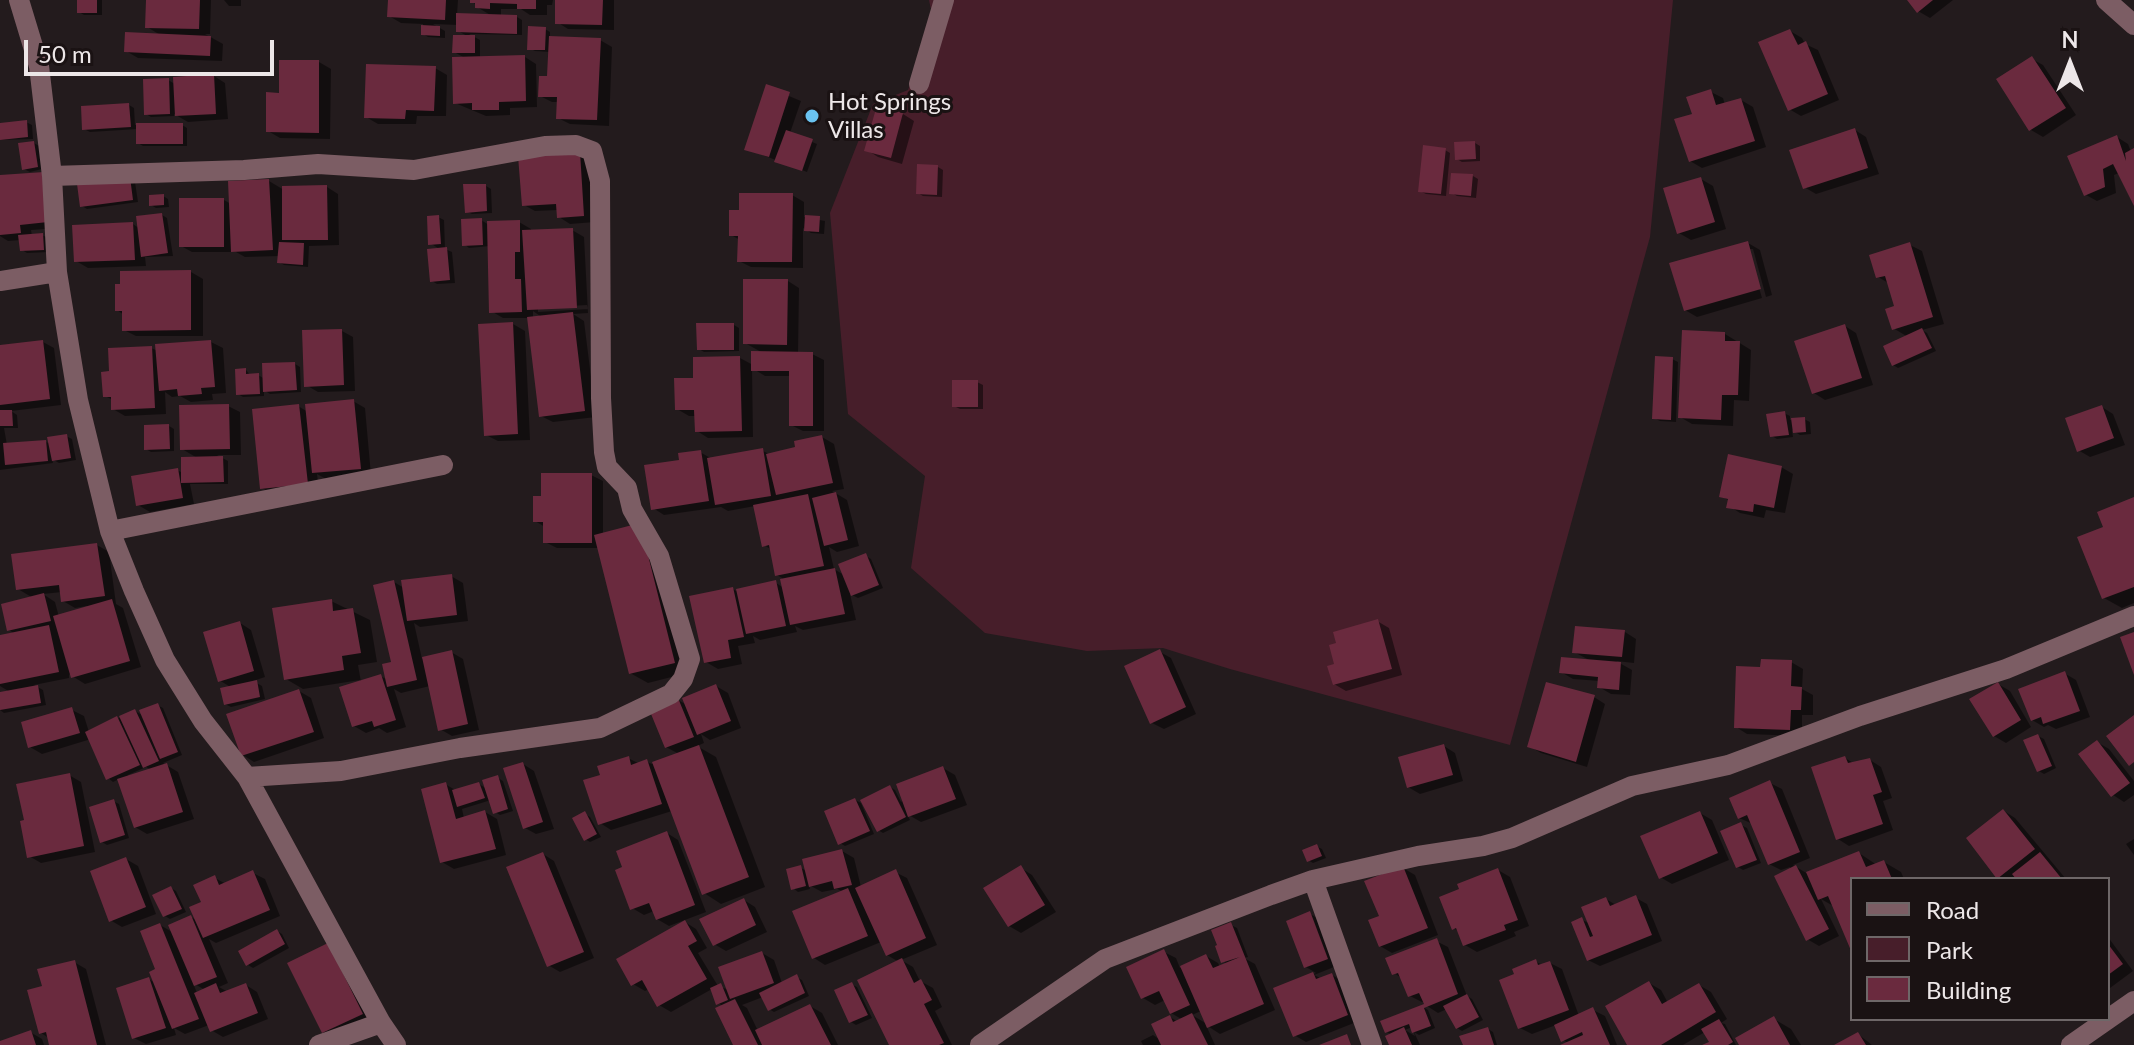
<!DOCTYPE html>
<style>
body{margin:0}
#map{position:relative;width:2134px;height:1045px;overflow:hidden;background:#231b1d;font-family:Lato,sans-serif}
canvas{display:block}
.legend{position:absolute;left:1850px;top:877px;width:260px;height:144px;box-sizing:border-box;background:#1a1213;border:2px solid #6e6768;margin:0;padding:10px 14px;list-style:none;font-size:24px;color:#ede7e8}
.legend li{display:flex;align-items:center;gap:16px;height:40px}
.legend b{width:40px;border:2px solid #6e6768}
.north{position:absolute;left:2030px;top:24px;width:80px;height:80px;-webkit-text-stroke:6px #1a1213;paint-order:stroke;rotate:0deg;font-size:22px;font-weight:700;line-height:32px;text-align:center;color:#ede7e8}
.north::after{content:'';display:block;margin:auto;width:28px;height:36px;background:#ede7e8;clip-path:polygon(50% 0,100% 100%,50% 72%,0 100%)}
.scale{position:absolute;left:24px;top:40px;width:250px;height:36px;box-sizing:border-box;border:4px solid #ede7e8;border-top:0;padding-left:10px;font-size:24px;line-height:28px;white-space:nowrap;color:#ede7e8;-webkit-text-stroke:6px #1a1213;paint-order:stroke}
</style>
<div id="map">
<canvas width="2134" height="1045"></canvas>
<ul class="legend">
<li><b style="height:10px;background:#7c5d64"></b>Road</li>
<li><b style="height:22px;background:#471e2a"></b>Park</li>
<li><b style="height:22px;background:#6a2a3e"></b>Building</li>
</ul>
<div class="north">N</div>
<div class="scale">50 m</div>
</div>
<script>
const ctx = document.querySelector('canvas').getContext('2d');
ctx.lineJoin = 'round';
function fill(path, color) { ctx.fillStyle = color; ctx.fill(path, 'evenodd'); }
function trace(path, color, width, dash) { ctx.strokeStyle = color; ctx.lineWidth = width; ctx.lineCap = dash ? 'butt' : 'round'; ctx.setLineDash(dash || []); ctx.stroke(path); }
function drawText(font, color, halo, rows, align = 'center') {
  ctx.font = font + ' Lato,sans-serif'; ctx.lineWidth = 6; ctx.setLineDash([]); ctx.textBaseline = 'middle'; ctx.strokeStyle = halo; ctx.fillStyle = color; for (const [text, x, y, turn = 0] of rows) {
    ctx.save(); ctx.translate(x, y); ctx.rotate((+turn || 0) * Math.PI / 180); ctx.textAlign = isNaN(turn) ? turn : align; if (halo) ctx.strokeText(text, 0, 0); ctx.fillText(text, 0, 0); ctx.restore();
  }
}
fill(new Path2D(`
 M929,0H1673L1650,237L1510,745L1230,669L1163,648L1087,651L985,633L911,568L925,476L848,414L830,213L873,104L908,90L934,24Z`), '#471e2a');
fill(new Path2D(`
 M79,0H102V15H84L79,12Z
 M148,0H211L210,34H205L223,44L222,61L138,58L126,51L162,36L147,27Z
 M224,0H241V6H229Z
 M390,0H458L457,15L492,16L477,7L472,0H553L552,5H547V15H530L521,9H501V16L517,17L522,20V35L469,34L480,40V58L525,57L536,64L537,107L510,108V115L486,116L455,103L465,58L454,52L469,37L458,31V25L433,24L445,31V38L428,37L423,34V24L401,23L389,16Z
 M557,0H614V30L568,29L557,22Z
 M1910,0H1953L1930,18L1918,11Z
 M545,29L550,32V38L600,40L612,47L609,126L570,124L558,118L559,102H552L538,95L549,78L550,52L535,51L529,48Z
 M1790,31L1802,38L1805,44L1818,50L1839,100L1801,116L1789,109Z
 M2032,59L2043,65L2076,115L2043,137L2031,130L1998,80Z
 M319,62L331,69L330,139L280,138L268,131L281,95Z
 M435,68L447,75L446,116H417L416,124H378L366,117Z
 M214,76L225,83L228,119L188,122L174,114V116L151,117L146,114L168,80L175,84Z
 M767,87L801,101L790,133L817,144L807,172L747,149Z
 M1711,92L1723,98L1725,105L1741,100L1753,107L1766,147L1702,168L1690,161L1694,115Z
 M129,105L134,108L135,125H182L187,128V146H143L138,143V129L90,132L84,129Z
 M903,114L914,121L902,164L878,157L867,150Z
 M26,122L32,125L33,139L0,140V125Z
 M1855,130L1866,137L1879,174L1816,194L1804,187Z
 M2117,137L2128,144L2131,152L2134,150V202L2119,173L2114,175L2116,193L2097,201L2086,195Z
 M34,143L39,146L42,169L30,172L24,169Z
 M1475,143L1480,146V161L1462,162L1457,159Z
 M1445,150L1450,153L1446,196L1426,194L1420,191Z
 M579,154L591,161L595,222L570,224L559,217L558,210L535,211L524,205Z
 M938,167L943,170L942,197L923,196L918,193Z
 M1473,176L1478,179L1476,198L1457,196L1452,193Z
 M0,177L59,228L31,230L32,236L42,235L48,238L49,252L27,253L22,250L21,240L8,241L0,236Z
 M129,179L135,182L138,202L87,209L82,206Z
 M1701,179L1713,186L1726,229L1691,240L1679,233Z
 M269,181L284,190L327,187L338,194L339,245L309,246L308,267L284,265L279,262L280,256L245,257L236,252H192L181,246L224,200L231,204Z
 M486,186L491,189L492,213L472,214L466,211Z
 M792,195L804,202V217L825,221L824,234L811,233L803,228V268L751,267L739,261L740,240L731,235Z
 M163,196L168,199L169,207L156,208L151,205Z
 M162,215L167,218L173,256L145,257L146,266L88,268L76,261L133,224L140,229Z
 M438,217L444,220L445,249L452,252L455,283L437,284L432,281L441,250L430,243Z
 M481,220L489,225L519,222L531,229V232L572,230L584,237L588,313L573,314L584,321L596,417L553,422L541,416L529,318H503L491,311L490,246L469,248L464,244ZM587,305L588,309L538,312V308ZM533,311L543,318L533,319Z
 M1748,243L1760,250L1772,295L1766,297L1753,249H1748L1762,298L1697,317L1685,310Z
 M1910,245L1922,251L1944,324L1922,330L1927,333L1936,351L1898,368L1893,365L1908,337L1893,328L1896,307L1890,284L1878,277Z
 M191,272L203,279V336H136L124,330V315L117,310Z
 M788,281L799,288L798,354H812L824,360V431H803L791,425V376H765L752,368L753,437L708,438L697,431L696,416H689L677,409L695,380L740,358L753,365L763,353L745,343Z
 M513,324L525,331L530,440L498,441L486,435Z
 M734,325L739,328V351L704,352L699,349Z
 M1845,326L1856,333L1873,385L1825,400L1814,393Z
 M342,331L353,337L355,391L318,392L306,385Z
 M1725,334L1751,350L1749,401L1734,400L1733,426L1692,424L1680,417Z
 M43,342L54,348L61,405L11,411L17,415L18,428H4L7,445L46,442L51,444L66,436L72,439L76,460L59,463L52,459L53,463L0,470V347Z
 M211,342L223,348L226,393L212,394L213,400L191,402L180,396L172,397L165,392L166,414L125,416L113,409V400L105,396L151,348L158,351Z
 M1672,359L1678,362L1676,422L1660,421L1654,418Z
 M295,364L300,367L301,392L270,394L264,390V396L243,397L238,394L246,370L251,376L258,375L265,379Z
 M977,382L983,385V409H960L954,406Z
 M353,401L365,408L371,475L326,479L317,474L319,490L274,494L262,488L298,406L308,412Z
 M228,406L240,412L241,455H217L228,461V484H190L194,504L150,512L138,505L177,470L183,473L199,459L182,449Z
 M2102,407L2113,414L2125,445L2090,457L2078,450Z
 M1784,413L1790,416V420L1804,419L1810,422L1811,434L1800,435L1792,430L1793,437L1777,439L1772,436Z
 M169,426L174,429V451L151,452L146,449Z
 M822,437L834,444L844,489L832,491L847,500L859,546L837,552L829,547L834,569L844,575L866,556L871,559L883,588L858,598L850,594L856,620L803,630L795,626L797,632L760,640L753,636L755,643L738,646L742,664L718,669L706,662L733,589L736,591L776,583L784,588L782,578L777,575L772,550L764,545L755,506L728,511L721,507L664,515L653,508L682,462L700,452L712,459L763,451L771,455L798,449Z
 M1781,467L1793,474L1785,513L1766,510L1764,518L1740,513L1729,506L1730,501L1721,496Z
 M591,475L603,481V534L639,525L691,672L648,683L630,673L599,548H557L545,542V527L535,521L543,498Z
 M2134,500V603L2122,608L2104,598L2105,529Z
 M97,545L109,552L116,604L123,608L141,667L85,684L69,674V678L34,685L43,690L46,705L4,713L0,710V694L10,692L0,686V637L15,634L9,630L33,598L18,589ZM62,592L63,601L75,608L87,606L88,608L59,617L55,602L43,594Z
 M451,576L463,583L468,621L420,627L414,623L422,659L451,652L463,659L479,730L452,736L440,729L430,686L401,693L394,689L406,727L387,733L379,728L366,733L354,726L360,680L303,689L286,679L331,601L370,620L377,662L358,665L361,682L380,676L388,680L393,664L394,582L404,588Z
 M1377,621L1389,628L1402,675L1346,691L1334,684L1337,666Z
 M240,623L251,630L265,677L253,681L262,686L265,699L231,707L225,704L232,688L219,680Z
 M1625,632L1636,639L1634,663L1616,661L1632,670L1630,695L1611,694L1599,687L1600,681L1573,679L1561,672L1591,661L1574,652Z
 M1160,652L1171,658L1196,714L1164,729L1152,723Z
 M1791,662L1803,669L1802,689L1813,695V715H1802V736L1747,734L1736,727L1762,669Z
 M2064,673L2076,680L2090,717L2056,729L2048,725L2044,727L2032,720Z
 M1998,684L2010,691L2031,727L2006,743L1994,736Z
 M716,686L728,693L741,728L710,740L701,734L704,743L697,746L716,757L765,887L721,904L704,893L672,811L611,830L600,823L602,776L628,758L640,764L647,762L652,764L679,754L666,747L678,700L687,705Z
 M299,691L311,698L324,738L254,762L243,755Z
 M1594,697L1605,704L1587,767L1541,753L1529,746Z
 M157,705L163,708L182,755L163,763L178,772L194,819L147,834L135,827L119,779L113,782L108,778L91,739L42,754L30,747L72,710L84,716L89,732L135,711L144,716ZM146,767L152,770L129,778L128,775Z
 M2038,736L2044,739L2056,768L2044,774L2039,771Z
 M2097,742L2109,749L2134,781V795L2124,802L2113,795Z
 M1444,746L1455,753L1463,781L1420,794L1408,787Z
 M1845,758L1855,764L1870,760L1881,767L1892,798L1883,801L1893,830L1849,846L1838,839Z
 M523,764L534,771L554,829L536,834L525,828Z
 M943,768L955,775L967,805L921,822L907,814L910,820L883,833L878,830L890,787L895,790L901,802Z
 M69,775L81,782L95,852L41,863L29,856Z
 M498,778L503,781L513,811L500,815L495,812L491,800L462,809L464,818L485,812L497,819L506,855L454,869L442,862L445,784L457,791L479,784L487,789Z
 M1770,783L1782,789L1810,858L1793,865L1808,874L1859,853L1877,865L1884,862L1901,872L1904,879H1852V947L1835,907L1821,899L1839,936L1819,946L1807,939L1790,867L1781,870L1769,864L1753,824L1739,818Z
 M855,800L861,803L874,834L845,846L840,843Z
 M113,801L119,804L129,838L107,845L102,842Z
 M2004,811L2015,818L2066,879L1999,877Z
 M1700,813L1712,820L1729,860L1672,884L1660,877Z
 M585,814L590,817L601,837L590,842L585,839Z
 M1741,825L1747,828L1761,863L1743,870L1738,867Z
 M667,833L678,840L706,912L669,926L657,919L654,911L644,915L632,908Z
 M2134,839V855L2126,844Z
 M1316,846L1322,849L1326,858L1313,863L1308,860Z
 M842,851L854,858L861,887L895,872L907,878L937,945L901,960L913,967L920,981L933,988L942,1007L935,1011L952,1045H891L899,962L887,955L881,942L825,965L814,958L844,892L837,889L822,892L809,885L810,889L798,892L793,888L801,868L807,871Z
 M543,854L554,861L594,958L560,972L548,965Z
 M126,859L138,866L156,914L122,927L110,920Z
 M1021,868L1032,875L1056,912L1021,933L1009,926Z
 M1403,868L1415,875L1438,935L1392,953L1380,946L1381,917Z
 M1498,870L1510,877L1529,926L1514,932L1516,936L1477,952L1465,945L1460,932L1453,928Z
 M253,873L265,879L280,916L216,943L209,939L228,983L219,987L228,992L246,985L257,992L268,1019L223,1037L211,1030L209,1025L185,1034L174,1028L176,1035L146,1044L134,1038L149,979L155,983L160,925L174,933L191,917L198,921L215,878L226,884ZM193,983L205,990L197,993Z
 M171,888L176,891L186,912L170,919L165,916Z
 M1636,898L1647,904L1662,941L1600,966L1588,960L1582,920L1591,924L1606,899L1616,905Z
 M744,900L755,907L767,932L726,951L714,944Z
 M1310,914L1321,920L1339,965L1314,975L1322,979L1332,975L1344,982L1359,1021L1306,1042L1294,1035L1276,989L1316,973L1306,967Z
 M685,922L696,929L707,948L698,953L718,986L729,990L762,953L774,960L782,983L796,977L802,980L809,996L774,1012L769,1009L763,997L742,1005L747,1008L758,1031L810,1006L822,1013L838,1045H736L723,1006L718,1003L712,989L671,1012L659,1005L649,989L645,991L633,984Z
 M1231,925L1237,928L1248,957L1244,958L1255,964L1275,1010L1220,1034L1206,1025L1215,1045H1143L1141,1041L1153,1035L1159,1039L1170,1017L1178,1022L1183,1020L1171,1013L1165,1000L1155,1005L1143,998L1164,952L1176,958L1180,968L1206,956L1218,963L1220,967L1227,964L1223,961ZM1201,1011L1207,1024L1192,1015Z
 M277,931L282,934L289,948L253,968L248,965Z
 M2108,937L2133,971L2110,988L2108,987Z
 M1436,941L1448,947L1467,996L1472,999L1483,1020L1462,1031L1457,1028L1447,1009L1438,1013L1427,1006L1425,1001L1422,1002L1410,996L1403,979L1394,973Z
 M328,945L374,1020L335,1039L323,1032Z
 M74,962L86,969L106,1045H51L49,1038L41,1033L44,987Z
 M1536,962L1543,965L1550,963L1562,969L1579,1016L1593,1010L1605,1016L1617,1045H1565L1568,1043L1563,1040L1556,1025L1532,1034L1520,1028Z
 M1649,983L1661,990L1668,1003L1699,985L1711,992L1727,1019L1721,1023L1725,1024L1736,1045H1706L1711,1043L1705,1032L1683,1045H1629Z
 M851,984L857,987L872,1018L856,1025L851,1022Z
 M1423,1007L1428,1010L1435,1028L1419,1035L1414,1032L1420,1045H1391L1392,1035L1387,1032ZM1412,1027L1415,1036L1405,1030Z
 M1774,1019L1791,1029L1801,1045H1741Z
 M1488,1029L1493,1032L1497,1045H1465Z
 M30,1032L42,1039L44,1045H0Z
 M1858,1034L1872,1045H1838Z`), '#0007');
fill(new Path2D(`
 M77,0H97V13H77Z
 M146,0H200L199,29L145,28Z
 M388,0H446L445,20L387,17Z
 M470,0H536V9H517V4L490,3V9L475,8V3H470Z
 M555,0H603L602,25L555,24Z
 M1907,0H1933L1917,13Z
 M456,13L517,15V34L456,32Z
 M421,25L440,26V36L421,35Z
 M528,26L546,27L545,50H527Z
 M1790,29L1798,45L1806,41L1828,94L1788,111L1758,42Z
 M125,32L211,36L210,56L124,52Z
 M453,35H475V53H452Z
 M549,36L601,38L597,120L556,119L557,97H538L539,76H547Z
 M525,55L526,101L499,102V110H472V103L453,104L452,57Z
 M2032,56L2066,108L2029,131L1996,79Z
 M279,60H319V133L266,132V92L279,93Z
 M366,64L436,66L434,111L406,110L405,119L364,118Z
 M214,74L216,114L175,116L173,77Z
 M169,78L170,114L144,115L143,79Z
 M766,84L790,92L769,157L744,150Z
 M1711,89L1716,105L1741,98L1755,141L1689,162L1674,119L1692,114L1686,97Z
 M129,103L131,127L82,130L81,106Z
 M877,105L903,113L891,158L864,151Z
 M27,120L28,137L0,140V123Z
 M136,123H183V144H136Z
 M1855,128L1868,168L1803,189L1789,150Z
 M786,130L813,139L802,171L774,162Z
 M2117,135L2126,161L2125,153L2134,148V206L2113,164L2103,169L2105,187L2084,196L2067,156Z
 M34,141L38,167L22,170L18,143Z
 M1475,141L1476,159L1455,160L1454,142Z
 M1423,145L1446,148L1441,194L1418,192Z
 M580,152L584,216L557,218L556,204L522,206L518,156Z
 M917,164L938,165L937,195L916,194Z
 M44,172L48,222L20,225L21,233L0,235V175Z
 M1451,173L1473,174L1471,196L1449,194Z
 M130,177L133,200L80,207L77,184Z
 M1701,177L1715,222L1677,234L1663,188Z
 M269,179L273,250L231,252L228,181Z
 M463,184H486L487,211L465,213Z
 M327,185L328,240H282V186Z
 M739,193H793L792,262H737L738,236H729V210H739Z
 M164,194V205L149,206V195Z
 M179,198H224V247H179Z
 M162,213L168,253L141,257L136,216Z
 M439,215L441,244L428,245L427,216Z
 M805,215L820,216L819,232L804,231Z
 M482,218L483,245L462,246L461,219Z
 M520,220V252H515V279H521L522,312L489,313L487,221Z
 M133,222L135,260L74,262L72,225Z
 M573,228L577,308L527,310L522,230Z
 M43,233L44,250L20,251L18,235Z
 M1748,241L1761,289L1684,311L1669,263Z
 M279,242L304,243L303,265L277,263Z
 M1910,242L1933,317L1892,330L1885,309L1894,306L1885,276L1876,278L1869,255Z
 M447,247L450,280L430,282L427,249Z
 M191,270V330L122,331V311H115V284H120V271Z
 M743,279H788L787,345L743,344Z
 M573,312L585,411L539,417L527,317Z
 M513,322L518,434L484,436L478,324Z
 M696,323H734V350H697Z
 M1845,324L1862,378L1812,394L1794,341Z
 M1922,328L1932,348L1892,366L1883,346Z
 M342,329L344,385L304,387L302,330Z
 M1682,330L1725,332V341H1740L1738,395H1722L1721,420L1678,418Z
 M43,340L50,399L0,405V345Z
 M211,340L215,387L201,388L202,394L178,396L177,389L159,391L155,344Z
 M152,346L155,408L111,410V397H103L101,372L109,371L108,348Z
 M751,351L813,352V426H789V371H751Z
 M740,356L742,431L695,432L694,410H675L674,378H693V357Z
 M1655,356L1673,357L1671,420L1652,419Z
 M295,362L297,390L263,392L262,363Z
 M246,368V374L259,373L260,394L236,395L235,369Z
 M952,380H978V407H952Z
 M354,399L361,469L312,473L305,404Z
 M229,404L230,449L180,450L179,405Z
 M299,404L308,484L260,489L252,409Z
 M2102,405L2114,438L2077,452L2065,418Z
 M0,410H12L13,426H0Z
 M1785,411L1789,435L1770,437L1766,414Z
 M1805,417L1806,432L1793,433L1791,418Z
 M169,424L170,449L144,450V425Z
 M67,434L71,458L52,461L47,437Z
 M822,435L833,483L776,495L766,454L795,447L794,441Z
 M46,440L48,461L5,465L3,443Z
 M763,448L771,496L715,505L707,458Z
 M701,450L709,501L651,510L644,465L679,460L678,453Z
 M1728,454L1782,466L1774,508L1754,504L1753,512L1726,508L1728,499L1719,497Z
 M223,456L224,482L181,483V457Z
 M178,468L183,498L136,506L131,476Z
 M541,473H592V543H543V522H533V496H541Z
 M836,492L848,540L824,546L812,498Z
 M808,494L824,566L775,576L769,545L762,547L753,505Z
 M2134,497V587L2102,599L2077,537L2103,527L2097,512Z
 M640,523L675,663L629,674L594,535Z
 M97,543L105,596L61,602L59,585L16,590L11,554Z
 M866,553L879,585L851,596L838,564Z
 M835,568L845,614L790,625L780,579Z
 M452,574L457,615L407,621L401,580Z
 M394,580L417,680L387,687L382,664L391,662L373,585Z
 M776,580L786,626L746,634L736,589Z
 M733,587L744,637L728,640L731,658L704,663L689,596Z
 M44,593L51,621L7,631L1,604Z
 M112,599L130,661L71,678L53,616Z
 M332,599L333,611L353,608L361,653L342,656L344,670L284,680L272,608Z
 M1378,619L1392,669L1333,685L1327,666L1334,664L1329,645L1336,643L1333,632Z
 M240,621L254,671L218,682L203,632Z
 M49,625L59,672L0,684V635Z
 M1575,626L1625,630L1622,657L1572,653Z
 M2134,632V675L2120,637Z
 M1160,649L1186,707L1150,724L1124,666Z
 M452,650L468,724L438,731L422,657Z
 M1561,657L1621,662L1619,690L1597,688L1598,677L1559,673Z
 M1761,659L1792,660L1791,686L1802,687L1801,710H1791L1790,730L1734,728L1736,666L1760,667Z
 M2065,671L2080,711L2043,724L2041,717L2031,721L2018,689Z
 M381,674L396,720L374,727L372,721L352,727L339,687Z
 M257,680L260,697L224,705L220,688Z
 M1546,682L1595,695L1576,762L1527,747Z
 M1998,682L2021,720L1993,737L1969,699Z
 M716,684L731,721L697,735L682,698Z
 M38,685L41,703L0,710V692Z
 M299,689L314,732L241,756L226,714Z
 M678,698L694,737L665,748L649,709Z
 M158,703L178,752L160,759L139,710Z
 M72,707L80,733L28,748L21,722Z
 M135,709L159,761L143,768L119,716Z
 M2134,715V762L2129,766L2106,736Z
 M117,716L140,765L106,780L85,732Z
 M2038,734L2052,766L2037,772L2023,740Z
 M2097,740L2130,783L2111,797L2078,754Z
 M1444,744L1453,775L1407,788L1398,757Z
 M699,745L749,877L702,895L652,762Z
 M629,756L631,765L647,759L662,804L598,825L583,780L600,775L597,766Z
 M1845,756L1848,763L1870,758L1882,792L1873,795L1883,824L1836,840L1811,767Z
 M523,762L543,822L523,829L503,768Z
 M167,763L183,812L134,828L117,779Z
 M943,766L956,799L908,817L896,784Z
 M70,773L84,846L27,858L20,821L24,820L16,784Z
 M498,775L508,809L493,814L482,780Z
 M1770,780L1800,852L1768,865L1747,815L1738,819L1729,798Z
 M446,782L456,819L485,810L496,849L440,863L421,789Z
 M479,782L485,798L457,807L452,790Z
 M890,785L906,817L877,832L860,800Z
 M855,798L870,831L838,845L824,811Z
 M114,799L125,835L100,843L89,807Z
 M2003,809L2035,849L1997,879L1966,838Z
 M585,811L597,834L584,841L572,818Z
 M1700,811L1718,853L1659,879L1640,836Z
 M1741,822L1757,860L1736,868L1720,831Z
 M667,831L695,905L656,920L649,903L630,910L615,870L622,867L616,851Z
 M1317,844L1322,856L1307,862L1302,850Z
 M842,849L852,885L834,889L832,881L809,887L802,859Z
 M1859,851L1866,867L1884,860L1892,879H1852V953L1828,896L1818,900L1806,872Z
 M543,852L584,952L547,967L506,867Z
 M2040,852L2062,879H2016L2012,874Z
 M126,857L146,907L109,922L90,871Z
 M801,865L806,886L791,890L786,869Z
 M1021,865L1045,905L1008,927L983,888Z
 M1796,865L1829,929L1806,941L1774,876Z
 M1403,866L1428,928L1379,947L1368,920L1379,916L1364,881Z
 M1498,868L1518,920L1504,925L1506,930L1463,946L1456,928L1452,930L1439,897L1459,889L1457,884Z
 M896,869L926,938L886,956L855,888Z
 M253,870L270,910L203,938L189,907L201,902L193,885L215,875L219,885Z
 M171,886L182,909L163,917L152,895Z
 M848,888L868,936L812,959L792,911Z
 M1636,895L1652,935L1587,961L1571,922L1582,917L1590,937L1593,936L1581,907L1606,897L1610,906Z
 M744,898L756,925L713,946L699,919Z
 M1310,911L1328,959L1304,968L1286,921Z
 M191,915L217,977L194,986L168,925Z
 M685,920L697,941L688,946L707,979L657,1007L642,980L631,986L616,959Z
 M1231,922L1264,1004L1207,1028L1180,966L1206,954L1213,968L1240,957L1221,963L1215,946L1217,945L1211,930Z
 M160,923L199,1019L172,1029L149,972L155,969L140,931Z
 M277,929L285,944L246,966L238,951Z
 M1437,938L1458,994L1424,1008L1431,1026L1412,1033L1409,1024L1385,1033L1380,1021L1424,1004L1419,993L1408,997L1398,973L1392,975L1385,958Z
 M328,943L363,1014L322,1033L287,963Z
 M2108,944L2123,964L2108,975Z
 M1164,949L1190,1005L1170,1014L1159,991L1141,999L1126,967Z
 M762,951L774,983L730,999L718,967Z
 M902,958L914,983L921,979L932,1000L924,1004L944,1043L939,1045H889L857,980Z
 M1536,959L1538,965L1550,961L1569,1010L1518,1029L1499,980L1514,974L1512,969Z
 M75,960L97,1045H49L46,1032L39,1034L27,990L42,986L37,969Z
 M1313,972L1316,979L1332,973L1348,1015L1293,1037L1273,988Z
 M797,974L805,993L768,1011L759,993Z
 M149,977L166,1028L132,1039L116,988Z
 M1649,981L1662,1004L1699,983L1716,1012L1661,1045H1627L1605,1006Z
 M852,982L868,1015L849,1023L834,990Z
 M216,983L220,993L246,983L258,1013L210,1032L194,993Z
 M721,983L728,1000L716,1005L710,988Z
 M1467,994L1479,1017L1456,1029L1443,1006Z
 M735,999L758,1045H733L715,1008Z
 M810,1004L831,1045H762L755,1030Z
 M1593,1007L1610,1045H1560L1583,1035L1582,1032L1561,1042L1554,1025Z
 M1192,1013L1208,1045H1161L1151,1024L1170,1015L1173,1022Z
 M1774,1016L1790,1045H1739L1735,1038Z
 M1719,1019L1733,1042L1728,1045H1702L1709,1042L1701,1029Z
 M1404,1027L1412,1045H1389L1385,1036Z
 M1488,1027L1494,1045H1463L1459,1036Z
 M31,1030L36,1045H0V1041Z
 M1858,1032L1866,1045H1834Z
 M1347,1034L1351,1045H1319Z`), '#6a2a3e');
trace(new Path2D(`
 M19,0L39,66L52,176L57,272L78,400L110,531L134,591L165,660L203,721L247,777L381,1023L396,1045
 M2106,0L2134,25
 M919,84L944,0
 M52,176L244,170L318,164L414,170L545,146L576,145L592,151L600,181L601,398L604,452L607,467L627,488L632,509L659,556L690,659L683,679L671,694L600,728L460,748L341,771L247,777
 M0,281L57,272
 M110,531L443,465
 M1313,880L1372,1045
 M319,1045L381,1023
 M980,1045L1105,959L1271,895L1313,880L1418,856L1483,846L1512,838L1632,786L1728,765L1860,716L2006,669L2134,616
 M2071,1045L2134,1001`), '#7c5d64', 20);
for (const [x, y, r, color] of [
 [812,116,8,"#6ac3f1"]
]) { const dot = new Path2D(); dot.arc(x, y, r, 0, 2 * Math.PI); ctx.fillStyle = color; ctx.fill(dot); trace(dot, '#1a1213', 3); }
drawText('24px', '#ede7e8', '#1a1213', [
 ["Hot Springs",828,102],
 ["Villas",828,130]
], 'left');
</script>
